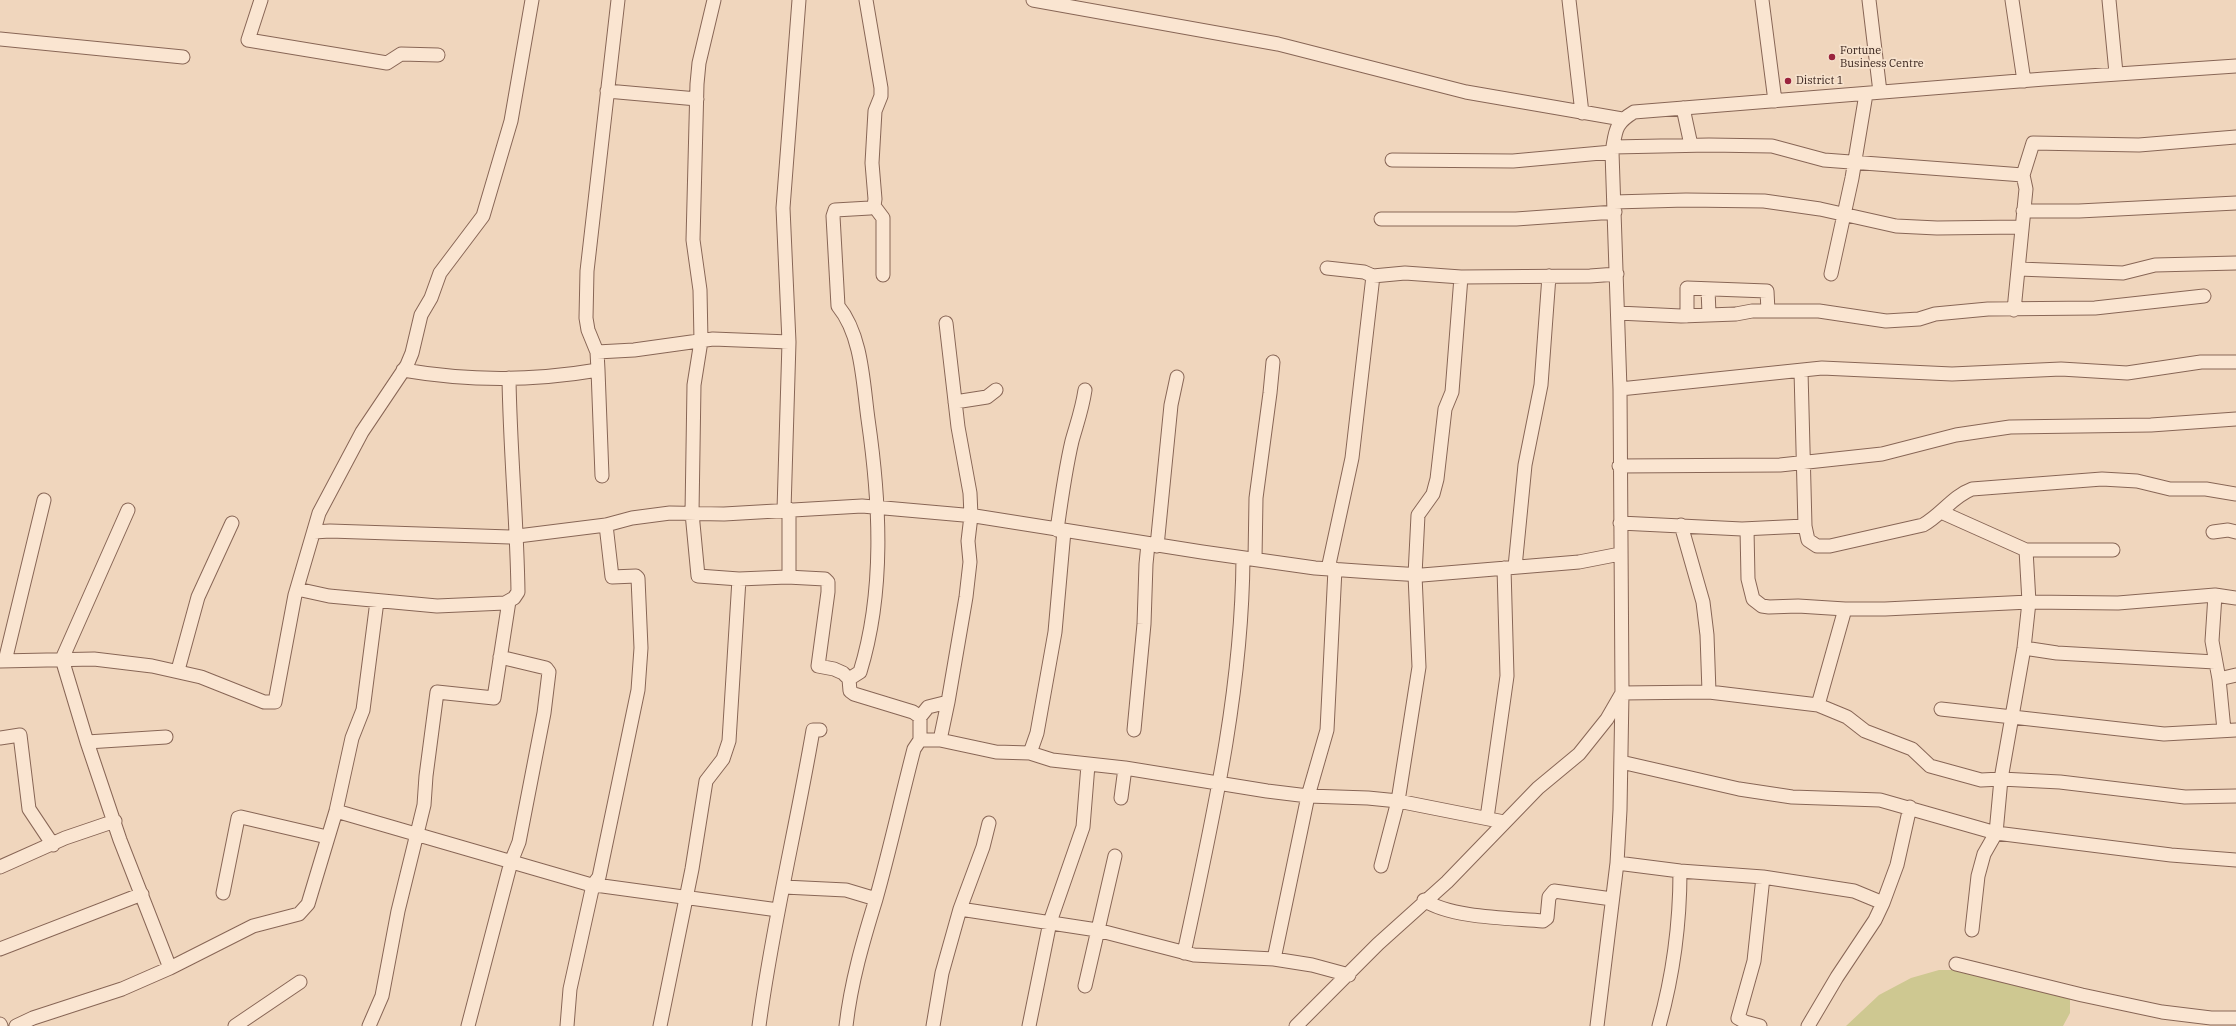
<!DOCTYPE html>
<style>
body{margin:0}
canvas{display:block;background:#f0d6bd}
</style>
<canvas width="2236" height="1026"></canvas>
<script>
const ctx = document.querySelector('canvas').getContext('2d');
ctx.lineJoin = 'round';
function fill(path, color) { ctx.fillStyle = color; ctx.fill(path, 'evenodd'); }
function trace(path, color, width, dash) { ctx.strokeStyle = color; ctx.lineWidth = width; ctx.lineCap = dash ? 'butt' : 'round'; ctx.setLineDash(dash || []); ctx.stroke(path); }
function drawText(font, color, halo, rows, align = 'center') {
  ctx.font = font + ' "IBM Plex Serif",serif'; ctx.lineWidth = 3.5; ctx.setLineDash([]); ctx.textBaseline = 'middle'; ctx.strokeStyle = halo; ctx.fillStyle = color; for (const [text, x, y, turn = 0] of rows) {
    ctx.save(); ctx.translate(x, y); ctx.rotate((+turn || 0) * Math.PI / 180); ctx.textAlign = isNaN(turn) ? turn : align; if (halo) ctx.strokeText(text, 0, 0); ctx.fillText(text, 0, 0); ctx.restore();
  }
}
fill(new Path2D(`
 M1939,970H1967L2070,998V1013L2063,1026H1846L1879,995L1911,978Z`), '#cec891');
const minor = new Path2D(`
 M261,0L248,40L387,63L401,54L438,55
 M714,0L699,63L697,84L693,240L700,290L701,341L694,385L692,513L698,576L739,579
 M1033,0L1278,44L1466,92L1622,119
 M1569,0L1582,113
 M1762,0L1775,101
 M1869,0L1880,92
 M2012,0L2024,81
 M2109,0L2116,73
 M0,39L183,57
 M607,91L697,99
 M1683,108L1691,145
 M1613,147L1709,145L1772,146L1824,160L2023,175
 M1392,160L1513,161L1612,152
 M1614,202L1686,200L1764,201L1820,209L1896,226L1937,228L2021,227
 M874,206L883,218V275
 M2023,211H2079L2236,203
 M1381,219H1516L1615,212
 M1327,268L1364,272L1373,276L1405,273L1461,277L1590,276L1617,274
 M2019,269L2123,273L2155,265L2236,263
 M1831,274L1852,178L1866,94
 M1708,289L1709,314
 M2014,310L2026,189L2023,175L2033,143L2139,145L2236,137
 M1618,313L1681,316L1736,314L1752,311H1819L1886,321L1919,319L1935,314L1988,309L2095,308L2204,296
 M1687,316V288L1767,291L1768,311
 M597,352L634,350L713,339L789,342
 M403,370C467,381 534,381 598,370L597,352L588,330L586,318L587,271L618,0
 M598,370L602,476
 M1801,371L1805,526
 M1620,389L1822,368L1952,374L2061,369L2127,373L2201,362H2236
 M955,402L987,397L996,390
 M1619,466L1780,465L1882,454L1956,435L2010,427L2151,425L2236,419
 M128,510L62,659L87,742L120,840L170,968
 M784,510L789,342L783,208L799,0
 M1941,512L2026,550H2113
 M1620,523L1742,529L1805,526L1808,540L1817,546H1830L1923,525C1941,515 1953,496 1972,489L2102,479L2137,481L2170,489H2206L2236,494
 M1681,525L1703,602L1707,635L1709,692
 M1747,529L1748,579L1753,599L1762,606L1769,607L1798,606L1845,609H1885L2029,602L2118,603L2215,595L2236,598
 M1057,530C1061,501 1065,471 1072,441C1077,423 1082,410 1085,390
 M314,532L330,531L510,537L606,525L632,518L670,513L724,514L862,506L975,516L1202,552L1315,568L1372,572L1422,575L1579,562L1620,554
 M2213,532L2228,530L2236,532
 M1157,546L1171,405L1177,377
 M1255,559L1256,498L1270,393L1273,362
 M1515,567L1525,465L1541,385L1549,276
 M1328,569L1352,458L1373,276
 M787,577L789,574V509
 M297,589L329,596L437,606L505,603L514,598L518,592C517,521 510,450 509,378
 M2215,595L2212,641L2219,679L2224,730
 M2024,648L2057,653L2215,662
 M0,661L94,659L152,666L201,677L264,702H275L295,595L319,513L362,432L407,365L412,353L421,315L431,298L440,273L483,216L511,121L532,0
 M5,661L44,500
 M178,670L198,597L232,523
 M849,679L860,672C885,591 880,502 868,419C863,383 862,335 838,306L833,216L835,210L870,208L874,206L875,199L872,163L875,111L881,96V88L866,0
 M2219,679L2236,675
 M1818,705L1845,609
 M1941,709L2164,734L2236,730
 M920,717L928,707L948,702L966,597L970,562L968,541L971,516L970,493L958,427L946,323
 M1134,730L1144,624L1146,564L1148,544
 M0,738L20,735L29,809L53,845
 M920,740H940L996,752L1030,753L1052,760L1125,768L1267,791L1308,796L1368,798L1398,801L1504,822
 M940,740L948,702
 M87,742L166,737
 M1030,753L1037,733L1055,632L1064,531
 M1621,762L1739,789L1792,797L1880,800L1996,833L2171,855L2236,860
 M1121,798L1125,768
 M336,811L588,884L778,910
 M1487,818L1507,676L1504,568
 M1617,863L1680,871L1763,877L1854,891L1883,903
 M1381,866L1398,801L1419,667L1415,575L1418,515L1433,494L1437,479L1445,409L1452,392L1461,277
 M0,867L65,838L115,821
 M784,887L846,890L876,899
 M223,893L238,818L241,817L327,837
 M1424,900C1451,918 1509,918 1543,921L1547,918L1549,897L1554,891L1612,899
 M960,909L983,847L989,823
 M1972,930L1978,876L1984,854L1996,833L2001,779L2024,648L2029,602L2026,550
 M0,949L142,894
 M1184,953C1212,822 1242,693 1243,558
 M1274,959L1308,796L1327,730L1335,569
 M1956,964L2082,995L2162,1012L2211,1018H2236
 M1085,986L1115,856
 M0,1024L1,1026
 M16,1026L33,1018L122,989L170,968L253,926L299,914L308,904L336,811L352,738L363,710L377,601
 M235,1026L300,982
 M369,1026L382,996L398,911L424,805L426,776L437,692L494,698L509,601
 M468,1026L511,862L519,842L544,713L549,672L546,668L500,657
 M567,1026L570,989L593,885L599,877L638,690L641,648L638,578L636,576L612,577L606,525
 M660,1026L692,869L706,781L723,759L729,741L739,579L787,577L825,579L828,582V592L818,666L834,669L843,673L849,679L850,691L854,694L913,712L920,717V740L914,749C901,799 890,849 876,899C863,941 851,982 846,1026
 M759,1026C772,927 796,829 813,730H820
 M933,1026L942,973L960,909L1097,930L1194,955L1274,959L1312,965L1349,975
 M1029,1026L1050,922L1083,827L1088,765
 M1296,1026L1378,944L1447,882L1538,788L1579,754L1607,719L1622,693L1709,692L1818,705L1847,717L1865,731L1912,749L1930,766L1981,780L2001,779L2060,782L2185,797L2236,796
 M1597,1026L1617,863L1620,810L1622,693L1620,389L1612,152C1616,131 1614,124 1634,112L2044,79L2236,66
 M1659,1026C1673,976 1680,923 1680,871
 M1760,1026L1745,1022L1738,1018L1754,961L1763,877
 M1808,1026L1837,977L1875,920L1883,903L1897,865L1910,807`);
trace(minor, '#886656', 15);
trace(minor, '#fae5d1', 13);
for (const [x, y, r, color] of [
 [1832,57,4,"#9a233d"],
 [1788,81,4,"#9a233d"]
]) { const dot = new Path2D(); dot.arc(x, y, r, 0, 2 * Math.PI); ctx.fillStyle = color; ctx.fill(dot); trace(dot, '#f7e2cd', 1.5); }
drawText('11px', '#37221b', '#f7e2cd', [
 ["Fortune",1840,51],
 ["Business Centre",1840,64],
 ["District 1",1796,81]
], 'left');
</script>
